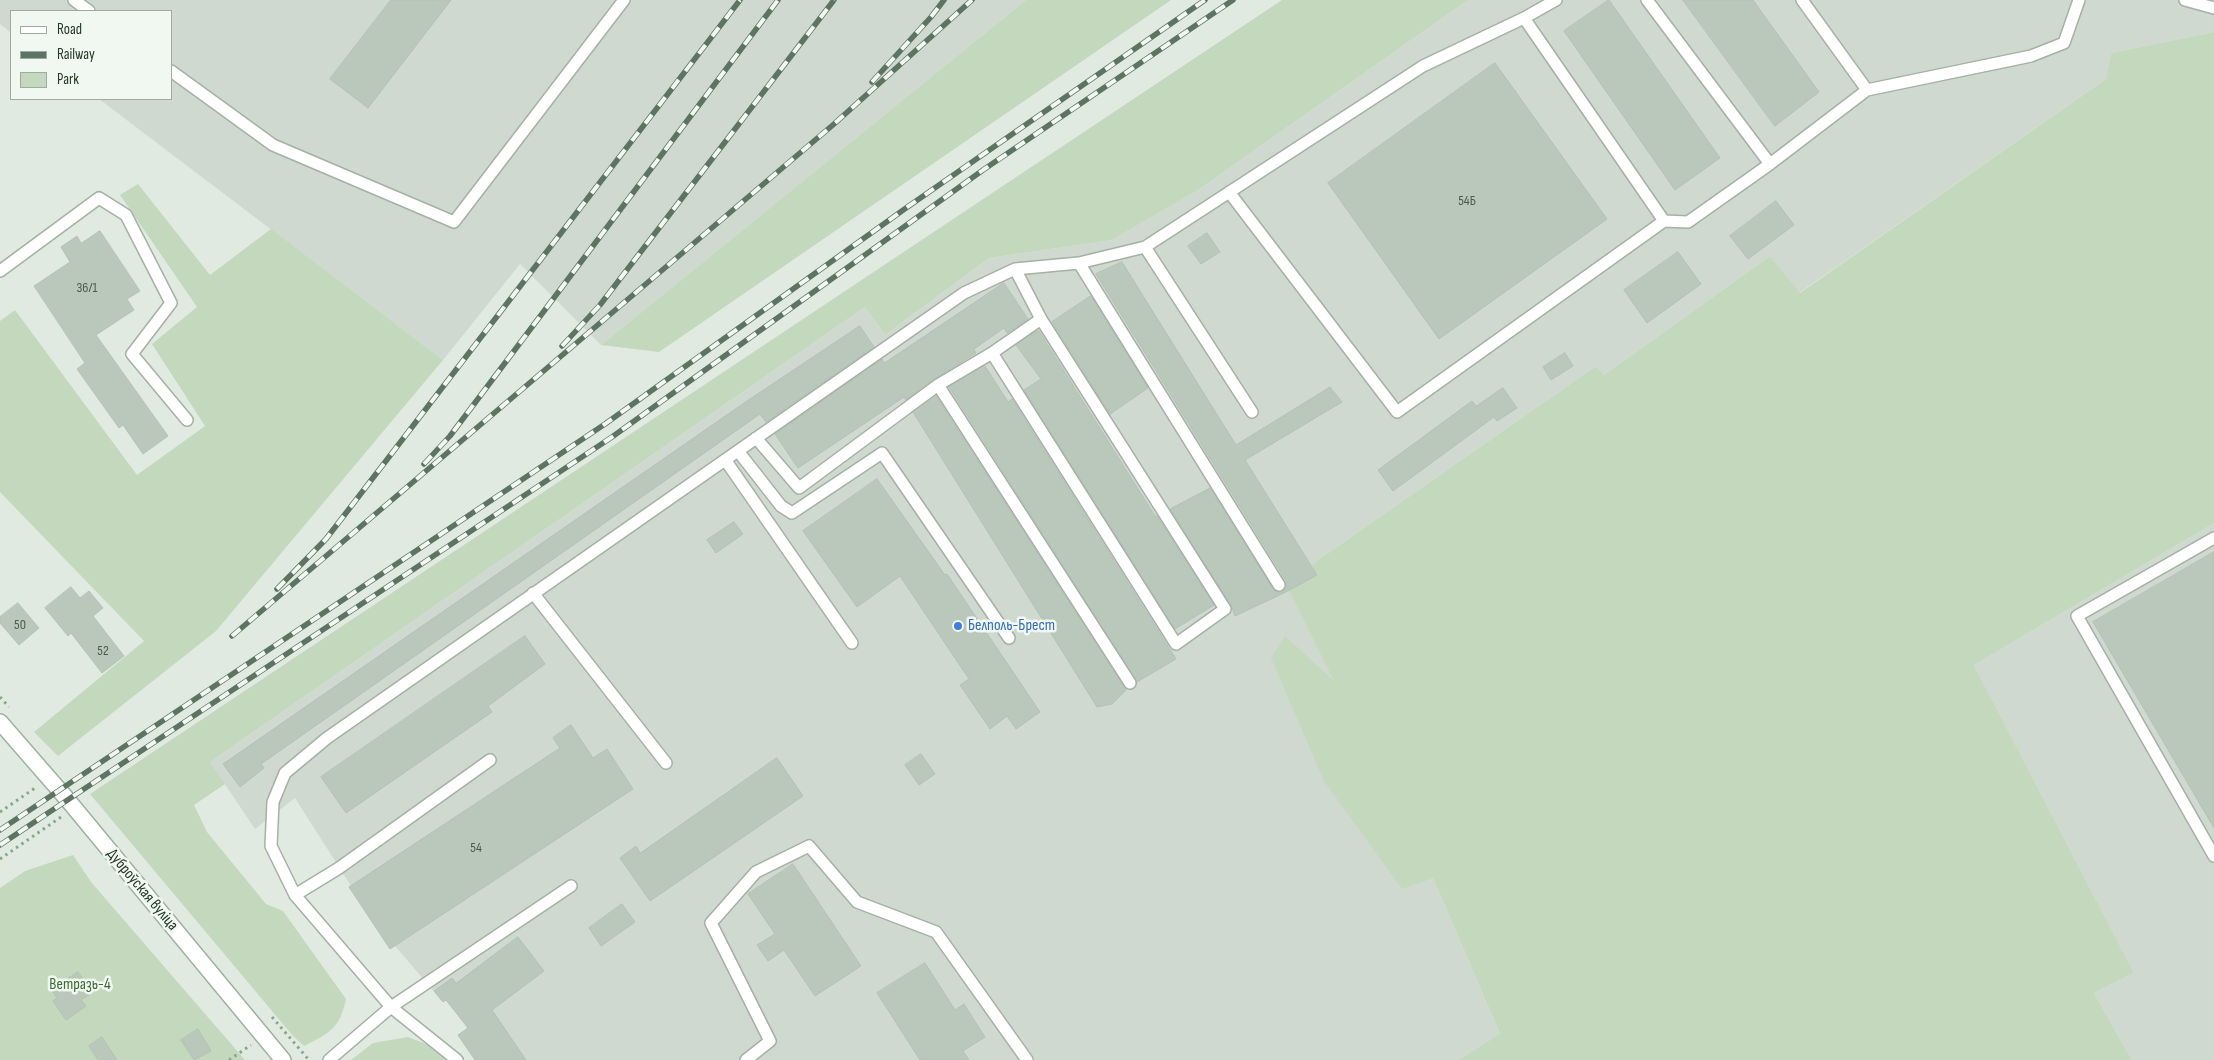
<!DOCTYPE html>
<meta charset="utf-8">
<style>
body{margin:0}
#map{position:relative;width:2214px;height:1060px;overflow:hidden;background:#e1eae1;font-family:"Sofia Sans Condensed",sans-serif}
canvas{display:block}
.legend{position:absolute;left:10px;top:10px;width:162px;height:90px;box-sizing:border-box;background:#f1f7f1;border:1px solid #9faba0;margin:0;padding:6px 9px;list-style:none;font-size:15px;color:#243827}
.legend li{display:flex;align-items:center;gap:10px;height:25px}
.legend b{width:25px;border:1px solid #9faba0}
</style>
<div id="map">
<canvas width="2214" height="1060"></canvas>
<ul class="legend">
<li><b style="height:6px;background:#fff"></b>Road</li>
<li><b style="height:6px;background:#5e7462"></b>Railway</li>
<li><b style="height:14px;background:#c4d8bd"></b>Park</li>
</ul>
</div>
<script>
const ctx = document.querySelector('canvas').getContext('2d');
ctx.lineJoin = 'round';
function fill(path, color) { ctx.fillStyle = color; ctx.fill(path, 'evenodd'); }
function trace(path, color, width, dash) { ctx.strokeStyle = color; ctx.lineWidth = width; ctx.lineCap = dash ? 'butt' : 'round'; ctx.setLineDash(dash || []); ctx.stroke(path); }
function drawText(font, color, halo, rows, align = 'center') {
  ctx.font = font + ' "Sofia Sans Condensed",sans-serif'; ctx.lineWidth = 5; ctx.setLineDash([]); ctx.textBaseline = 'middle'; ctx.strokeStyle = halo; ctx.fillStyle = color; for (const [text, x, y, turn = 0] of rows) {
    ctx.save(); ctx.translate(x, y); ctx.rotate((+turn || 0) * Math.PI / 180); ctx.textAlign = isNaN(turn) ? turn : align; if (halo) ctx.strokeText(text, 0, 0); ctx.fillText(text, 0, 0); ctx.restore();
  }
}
fill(new Path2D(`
 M0,0H1026L601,345L520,264L443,360L99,99H171V11H11V33L0,24Z
 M1468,0H2214V32L2111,53L2106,79L1799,293L1770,256L1604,375L1596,366L1311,565L1317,575L1433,878L1511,1060H475L458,1035L468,1028L447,1000L443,1002L395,946L390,949L349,887L351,886L295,798L255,829L210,762L865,307L885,335L989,258L1112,240L1198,190Z
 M2214,523V1060H2132L2094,993L2134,973L1974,665Z`), '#d0d9d0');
fill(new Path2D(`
 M1026,0H1171L659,352L601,345Z
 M1282,0H1468L1198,190L1112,240L989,258L885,335L865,307L210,762L225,784L194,805L207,832L266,904L283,911L346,999C340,1028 330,1033 304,1046L293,1036L90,794Z
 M2214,32V523L1974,665L2134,973L2094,993L2132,1060H1459L1500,1034L1433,878L1402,889L1324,781L1271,658L1285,636L1334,681L1289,590L1317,575L1311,565L1596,366L1604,375L1770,256L1800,293L2106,79L2111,53Z
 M138,184L210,275L271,229L443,360L216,631L58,756L34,732L144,641L0,492V321L15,310L137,475L205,426L152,344L197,307L120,195Z
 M73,855L91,882L245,1060H0V888L25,871Z
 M408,1037L439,1049L445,1060H351L373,1043Z`), '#c4d8bd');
const building = new Path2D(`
 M391,0H451L368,108L330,79Z
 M1609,0L1720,158L1675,190L1564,31Z
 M1683,0H1753L1819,92L1775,126Z
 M1495,63L1607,219L1439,339L1328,183Z
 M1776,201L1794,225L1748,259L1730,236Z
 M100,231L140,291L127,299L134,310L96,335L168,436L143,454L123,425L119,428L77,369L85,363L34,286L70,262L61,247L77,236L81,243Z
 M1207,233L1220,252L1201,264L1188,246Z
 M1678,252L1701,284L1647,323L1624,290Z
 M1122,262L1236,445L1330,387L1342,402L1245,460L1317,575L1286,592L1235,616L1231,605L1170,509L1210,488L1273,589L1276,592H1283L1286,588V581L1096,274Z
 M1004,283L1028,319L1007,333L1004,328L974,349L976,353L934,379L906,400L904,397L798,468L775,434L882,359L884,363Z
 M1091,296L1148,388L1110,414L1052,322Z
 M860,326L874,347L766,422L760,414L261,764L264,768L240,787L223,764L747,401Z
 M1037,331H1039L1155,516H1157L1214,605L1175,629L1024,390L1041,379L1016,345Z
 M1565,353L1573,366L1551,380L1543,367Z
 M985,366L1008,402L1012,399L1176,659L1137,682L949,387Z
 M1503,388L1517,408L1497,421L1494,417L1393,491L1378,470L1472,401L1476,406Z
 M936,396L1126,690L1112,704L1097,707L913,412Z
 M877,479L945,575L947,574L1040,712L1016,729L1007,716L990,729L960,685L969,679L900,576L857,607L803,531Z
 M734,522L743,534L716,553L707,540Z
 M2214,552V828L2093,622Z
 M71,587L80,598L89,591L103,608L93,616L124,656L102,673L71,633L68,636L45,608Z
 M18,603L39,628L19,645L0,623V617Z
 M525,636L545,664L488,706L492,712L346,813L321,777Z
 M571,725L593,758L607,749L633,789L390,949L349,887L560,748L553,738Z
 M921,754L935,774L919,785L905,765Z
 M777,758L803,796L650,901L620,858L636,846L640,853Z
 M793,864L861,966L815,996L784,950L768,961L757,945L775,934L748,894Z
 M622,904L635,922L601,946L589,928Z
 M518,937L544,971L492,1010L526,1060H475L458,1035L468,1028L446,1000L443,1002L434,991L452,978L456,983Z
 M925,963L955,1010L964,1004L985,1037L963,1051L969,1060H920L877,993Z
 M78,972L92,993L81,1000L86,1006L66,1020L53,1001L57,998L52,990Z
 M198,1029L211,1051L194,1060L181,1040Z
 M102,1037L117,1060H98L89,1046Z`);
fill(building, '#bac7bb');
trace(building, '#b4c2b5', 1);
const lane = new Path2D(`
 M74,0L89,11
 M1647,0L1770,164L1688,222L1664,221
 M2185,0L2214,8
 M1524,18L1556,0
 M171,71L273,145L454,222L624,0
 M1867,90L2031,56L2064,43L2079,0
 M1770,164L1867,90L1802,0
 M1145,247L1252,412
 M1079,263L1279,585
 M1015,269L1041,319
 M0,271L99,198L126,215L171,303L132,354L187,420
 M938,385L992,353L1176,644L1225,609L1041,319L992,353
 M756,438L799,488L938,385L1130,683
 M738,451L781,506L792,513L882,453L1009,638
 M726,461L852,643
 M2214,538L2077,616L2214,856
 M533,593L666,763
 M295,895L339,868L490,760
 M329,1060L391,1007L295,895L271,846L273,802L285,773L327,738L964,293L1015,269L1079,263L1145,247L1423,66L1524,18L1664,221L1397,412L1229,192
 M457,1060L391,1007L571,886
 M746,1060L770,1041L711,923L756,872L809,846L857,902L936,932L1027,1060`);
const secondary = new Path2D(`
 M0,722L67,799L283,1060`);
trace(lane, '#a5b1a5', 14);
trace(secondary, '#9fb1a0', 18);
trace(new Path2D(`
 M0,697L9,707
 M0,812L35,788
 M0,859L61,817
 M272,1017L309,1060
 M229,1060L251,1045`), '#85a98a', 3, [2.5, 4]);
trace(lane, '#fff', 11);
trace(secondary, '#fff', 15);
const rail = new Path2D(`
 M872,82L931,17L944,0
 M562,346L600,305L834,0
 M424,464L450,436L778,0
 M277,589L326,539L740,0
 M232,636L834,124L972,0
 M0,830L605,424L906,208L1205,0
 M0,845L612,437L983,170L1233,0`);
trace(rail, '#5e7462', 5.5);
trace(rail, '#f1f7f1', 4, [11]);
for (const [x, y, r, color] of [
 [958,626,5,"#3f7fe0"]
]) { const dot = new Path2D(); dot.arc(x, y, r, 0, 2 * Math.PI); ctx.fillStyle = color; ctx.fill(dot); trace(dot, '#f1f7f1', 2); }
drawText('14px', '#4a5c4c', null, [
 ["54Б",1467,201],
 ["36/1",87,288],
 ["50",20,625],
 ["52",103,651],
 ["54",476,848]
]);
drawText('16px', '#366cbe', '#f1f7f1', [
 ["Белполь-Брест",968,626]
], 'left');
drawText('16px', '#243827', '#f1f7f1', [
 ["Дуброўская вуліца",142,890,50]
]);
drawText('16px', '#3c6a33', '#f1f7f1', [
 ["Ветразь-4",80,985]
]);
</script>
